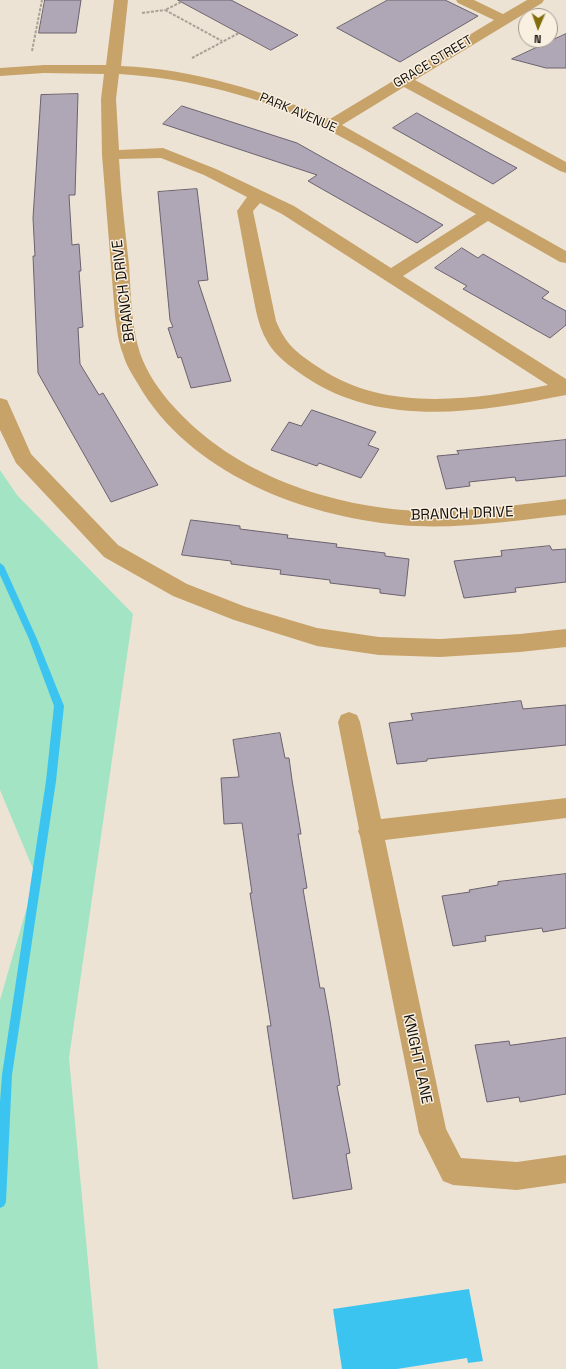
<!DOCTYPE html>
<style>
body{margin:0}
#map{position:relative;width:566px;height:1369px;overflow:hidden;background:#ede3d5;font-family:"Space Grotesk",sans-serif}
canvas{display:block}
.north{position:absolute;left:518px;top:8px;width:40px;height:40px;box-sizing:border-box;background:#faf0e2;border:1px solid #9e968c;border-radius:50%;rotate:182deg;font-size:11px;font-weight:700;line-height:16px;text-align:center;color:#13100b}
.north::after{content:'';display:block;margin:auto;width:14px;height:18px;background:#826e0b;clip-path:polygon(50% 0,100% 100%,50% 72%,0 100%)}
</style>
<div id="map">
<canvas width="566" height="1369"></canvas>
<div class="north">N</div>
</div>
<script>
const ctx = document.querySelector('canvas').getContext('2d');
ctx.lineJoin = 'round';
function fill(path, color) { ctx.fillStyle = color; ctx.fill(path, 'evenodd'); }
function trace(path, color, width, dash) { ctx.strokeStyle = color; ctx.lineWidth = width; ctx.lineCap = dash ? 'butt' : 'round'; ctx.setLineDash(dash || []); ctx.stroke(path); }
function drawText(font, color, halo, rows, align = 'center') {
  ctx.font = font + ' "Space Grotesk",sans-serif'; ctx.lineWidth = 3; ctx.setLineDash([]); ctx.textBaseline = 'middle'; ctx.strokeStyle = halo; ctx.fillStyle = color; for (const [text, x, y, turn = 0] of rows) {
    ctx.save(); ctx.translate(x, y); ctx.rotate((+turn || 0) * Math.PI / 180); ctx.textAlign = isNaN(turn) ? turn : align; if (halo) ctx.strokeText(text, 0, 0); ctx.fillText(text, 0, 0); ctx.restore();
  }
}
fill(new Path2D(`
 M0,470L17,495L133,614L69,1058L98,1369H0V1000L36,876L0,790Z`), '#a2e4c3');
fill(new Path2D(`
 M469,1289L483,1361L468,1363L467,1358L397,1369H342L333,1309Z`), '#3cc4f1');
fill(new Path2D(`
 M0,563L4,566L37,639L64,706L56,781L12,1075L6,1202L4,1206L0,1208V1102L2,1075L46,781L54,706L29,639L0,575Z`), '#3cc4f1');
const building = new Path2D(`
 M45,0H81L76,33H39Z
 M178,0H231L298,35L271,50Z
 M388,0H445L478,16L400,62L337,28Z
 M566,34V68H546L512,59Z
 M78,94L75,195H69L72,245L79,244L81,271H79L83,327L78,328L80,364L99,395L103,393L158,485L111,502L38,373L33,256H35L33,218L41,95Z
 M182,106L297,143L443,225L417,243L308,181L317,175L163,124Z
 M417,113L491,154L517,168L493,184L393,128Z
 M197,189L208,280L198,281L231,381L191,388L181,357L178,358L168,328L173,327L170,320L158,192Z
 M462,248L478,258L483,254L549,292L542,298L566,311V325L550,338L463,289L467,286L435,268Z
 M312,410L376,432L368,445L379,449L361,478L319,463L317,466L271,450L289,422L301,426Z
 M566,440V476L516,481L515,477L469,482L470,486L446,489L437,456L459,454L457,451Z
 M191,520L240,526V529L288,535L287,538L337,544L336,547L385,553V556L409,559L405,596L380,593V589L330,583V580L280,574L281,570L231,564V561L182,555Z
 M550,546L552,550L566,549V582L515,588L516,592L464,598L454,561L502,556L501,551Z
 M521,701L523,709L566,705V745L427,759V761L397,764L389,723L413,720L411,714Z
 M280,733L285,758H289L292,780L301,834H298L307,888L303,889L320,988H324L330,1021L340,1085L337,1086L350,1153L346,1154L352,1189L293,1199L267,1026H271L250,893H252L242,823L224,824L221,778L239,777L233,740Z
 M566,874V928L543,932L542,928L485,936L486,941L453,946L442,896L470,892L469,890L498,885V882Z
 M566,1038V1094L520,1102L519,1097L487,1102L475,1045L509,1041L510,1045Z`);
fill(building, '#b0a7b6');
trace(building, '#6a626f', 1);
trace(new Path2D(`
 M181,2L165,10L222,41
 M142,13L165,10
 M32,51L42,0
 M192,58L239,33`), '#a9a196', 2, [3, 1.5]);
fill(new Path2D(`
 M114,0H128L121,66C193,69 264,91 330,119L494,20L458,3L456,0H474L503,14L527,0H544L542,3L415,80L566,162V173L560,171L404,87L342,125L566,251V263L560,262L488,221L403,276L566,379V395C480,412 381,429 304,376C291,367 275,356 267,341C257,324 255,304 251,286C246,261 242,236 237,211L247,197L204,175L161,158L119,159C121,195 125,230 129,265C131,294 131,325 140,353C147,373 160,392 174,407C235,475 331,507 420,511C469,512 518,505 566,499V515C511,521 455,530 400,525C302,516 189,473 138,384C132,374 126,365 123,354C118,342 117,329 115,316L102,155L101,99L104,74L44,73L0,76V68L44,65H106ZM119,74C188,78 264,97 326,129C377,155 426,186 476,214L391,268L294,206L216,169L163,148L119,150L116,99ZM260,203L282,214L548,385C473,400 385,413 318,367C297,353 286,345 276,321L253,211Z
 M0,398L7,400L31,454L118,545L187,584L246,607L317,628L379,637L440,639L520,634L566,629V647L520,652L440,657L379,655L317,646L234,620L173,596L104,557L16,463L0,430Z
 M349,712L357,715L360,722L381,819L566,798V818L385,840L446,1129L461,1158L517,1162L566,1155V1183L517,1190L453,1185L443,1181L419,1133L360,836L358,831L359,829L338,722L341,715Z`), '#c7a36a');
drawText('13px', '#13100b', '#faf0e2', [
 ["GRACE STREET",433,62,-31],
 ["PARK AVENUE",298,113,23]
]);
drawText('15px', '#13100b', '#faf0e2', [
 ["BRANCH DRIVE",124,291,-97],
 ["BRANCH DRIVE",462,514,-2],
 ["KNIGHT LANE",417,1059,78]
]);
</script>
